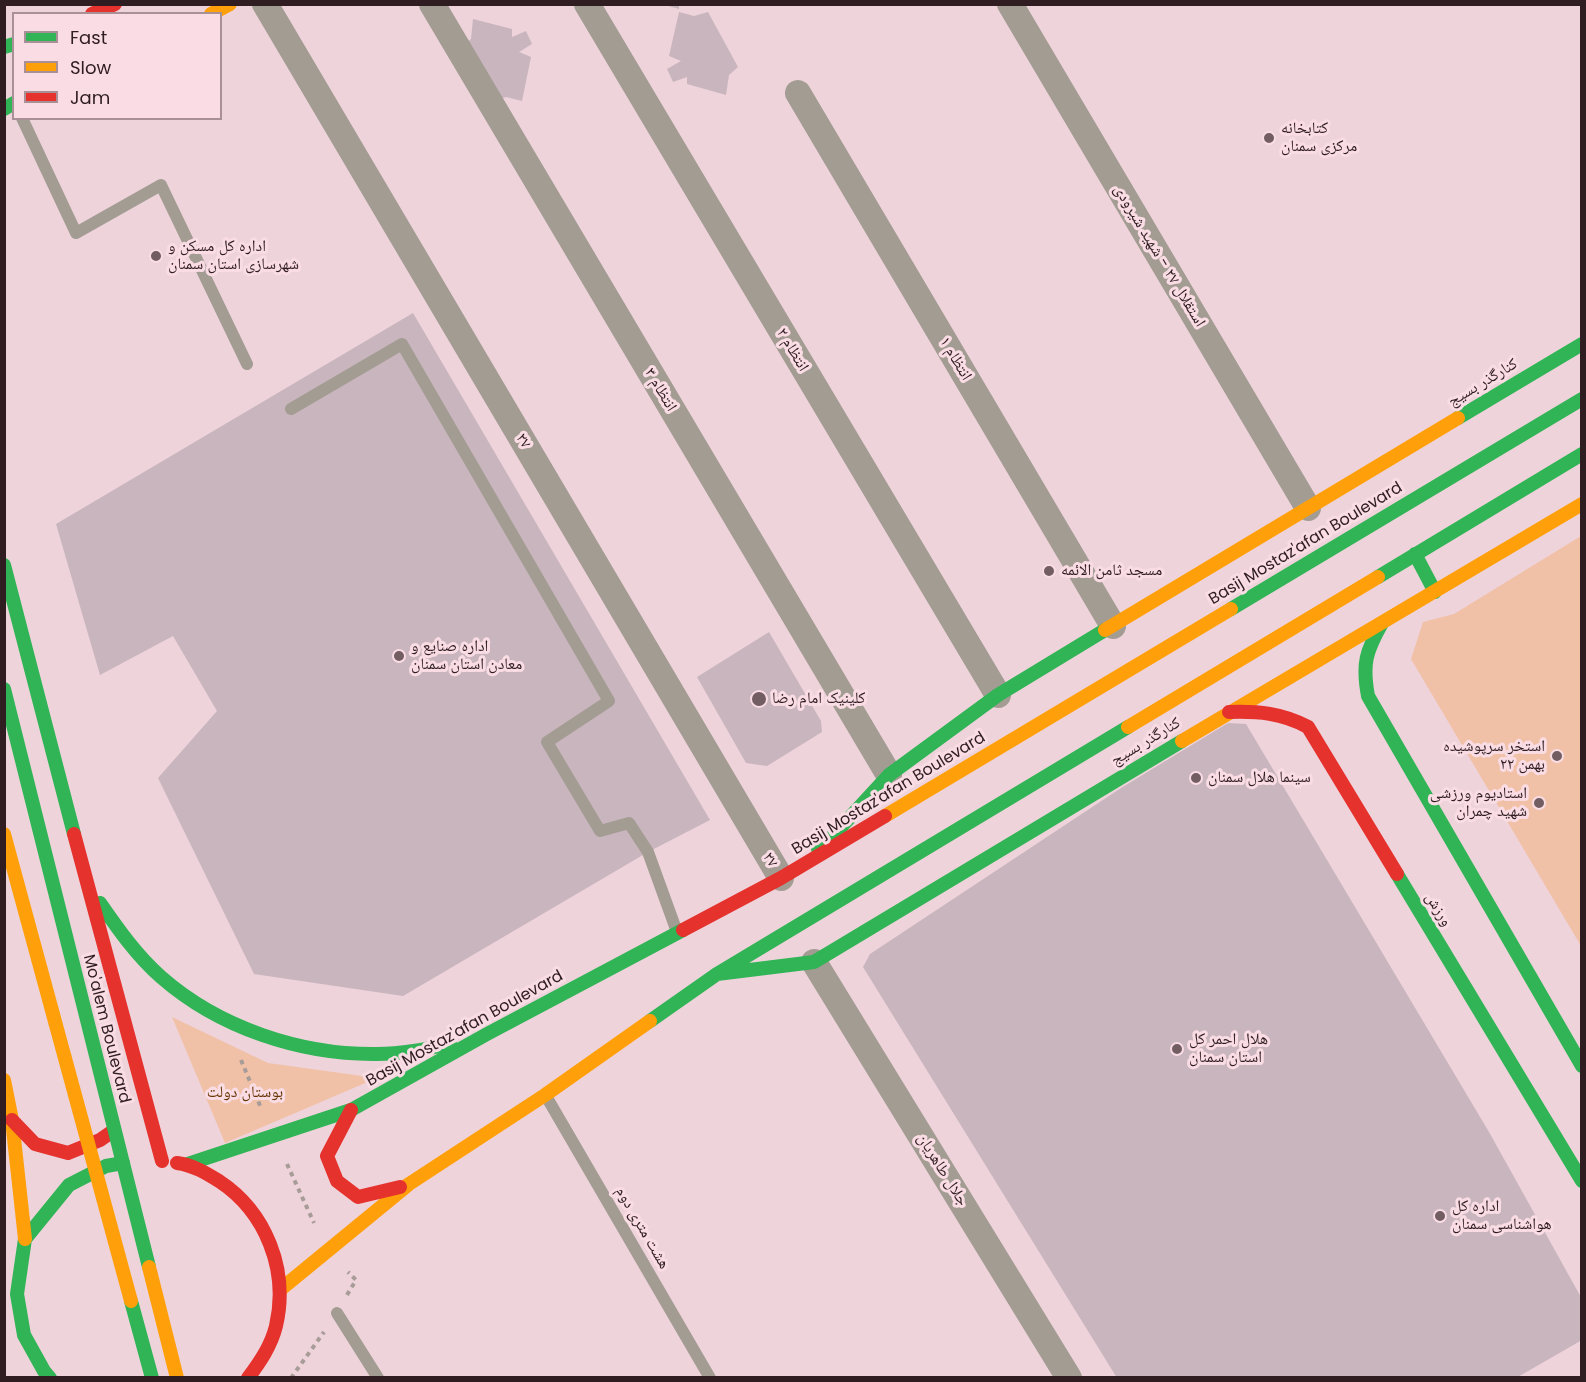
<!DOCTYPE html>
<meta charset="utf-8">
<style>
body{margin:0}
#map{position:relative;width:1586px;height:1382px;overflow:hidden;background:#eed3db;font-family:Poppins,sans-serif}
canvas{display:block}
.frame{position:absolute;inset:0;border:6px solid #2f1d22;pointer-events:none}
.legend{position:absolute;left:12px;top:12px;width:210px;height:108px;box-sizing:border-box;background:#f9dce4;border:2px solid #a89096;margin:0;padding:8px 10px;list-style:none;font-size:18px;color:#2f1d22}
.legend li{display:flex;align-items:center;gap:12px;height:30px}
.legend b{width:30px;border:2px solid #a89096}
</style>
<div id="map">
<canvas width="1586" height="1382"></canvas>
<div class="frame"></div>
<ul class="legend">
<li><b style="height:8px;background:#30b455"></b>Fast</li>
<li><b style="height:8px;background:#ff9f0a"></b>Slow</li>
<li><b style="height:8px;background:#e5322d"></b>Jam</li>
</ul>
</div>
<script>
const ctx = document.querySelector('canvas').getContext('2d');
ctx.lineJoin = 'round';
function fill(path, color) { ctx.fillStyle = color; ctx.fill(path, 'evenodd'); }
function trace(path, color, width, dash) { ctx.strokeStyle = color; ctx.lineWidth = width; ctx.lineCap = dash ? 'butt' : 'round'; ctx.setLineDash(dash || []); ctx.stroke(path); }
function drawText(font, color, halo, rows, align = 'center') {
  ctx.font = font + ' Poppins,"Noto Naskh Arabic",sans-serif'; ctx.lineWidth = 6; ctx.setLineDash([]); ctx.textBaseline = 'middle'; ctx.strokeStyle = halo; ctx.fillStyle = color; for (const [text, x, y, turn = 0] of rows) {
    ctx.save(); ctx.translate(x, y); ctx.rotate((+turn || 0) * Math.PI / 180); ctx.textAlign = isNaN(turn) ? turn : align; if (halo) ctx.strokeText(text, 0, 0); ctx.fillText(text, 0, 0); ctx.restore();
  }
}
fill(new Path2D(`
 M1581,536V946L1411,659L1423,622L1454,614Z
 M172,1017L268,1063L377,1078L225,1143Z`), '#f1c1a7');
fill(new Path2D(`
 M665,4H679V9L665,5Z
 M679,12L694,16L708,12L738,67L729,75L726,95L687,84V77L673,82L667,69L681,61L669,56Z
 M473,19L512,29V37L526,31L532,44L519,52L531,57L522,101L506,97L493,102L461,47L471,39Z
 M413,313L710,820L648,852L403,996L254,974L158,778L217,711L173,636L100,675L56,524Z
 M769,632L821,721L822,732L767,766L746,763L697,677Z
 M1228,723L1246,724L1489,1132L1582,1299V1340L1516,1378H1117L863,967L870,954L1121,788Z`), '#c9b5bd');
trace(new Path2D(`
 M241,1060L261,1108
 M287,1164L314,1223
 M347,1295L356,1280L348,1272
 M291,1378L324,1332`), '#a89c98', 4, [4.5, 4.5]);
trace(new Path2D(`
 M22,118L76,233L161,185L247,364
 M291,409L402,344L609,701L547,742L600,831L629,823L648,852L677,932
 M546,1096L710,1378
 M337,1313L378,1378`), '#a39c93', 12);
trace(new Path2D(`
 M265,4L781,878
 M432,4L889,775
 M587,4L998,695
 M1010,4L1308,508
 M798,93L1113,626
 M814,962L1069,1378`), '#a39c93', 26);
trace(new Path2D(`
 M4,47L14,44
 M4,109L14,103
 M1458,418L1582,344
 M1415,554L1435,592
 M4,565L74,834
 M1378,577L1582,454
 M1231,609L1582,399
 M1382,623C1366,651 1362,664 1368,696L1582,1066
 M818,849L830,839L889,775L998,695L1105,630
 M1397,874L1582,1181
 M100,903C118,929 137,956 161,977C219,1028 301,1055 377,1054C402,1054 426,1049 450,1044
 M717,974L814,962L1182,741
 M650,1021L717,974L1128,727
 M188,1164L351,1110L487,1034L683,930
 M50,1378L44,1371L24,1335L17,1294L25,1239L69,1185L106,1166L123,1163`), '#30b455', 14);
trace(new Path2D(`
 M211,14L230,4
 M1105,630L1458,418
 M1128,727L1378,577
 M1182,741L1582,504
 M885,816L1231,609
 M4,1080L12,1120L25,1239
 M281,1289L409,1184L545,1095L650,1021`), '#ff9f0a', 14);
trace(new Path2D(`
 M92,14L115,4
 M1229,712C1258,711 1282,713 1308,727L1397,874
 M74,834L162,1161
 M683,930L781,878L885,816
 M351,1110L327,1156L337,1181L358,1197L400,1187
 M12,1120L35,1144L68,1153L100,1140L113,1131
 M177,1163C193,1165 206,1173 219,1181C266,1212 289,1270 276,1326C271,1346 260,1362 248,1378`), '#e5322d', 14);
trace(new Path2D(`
 M4,689L149,1267
 M131,1301L152,1378`), '#30b455', 14);
trace(new Path2D(`
 M4,834L131,1301
 M149,1267L177,1378`), '#ff9f0a', 14);
for (const [x, y, r, color] of [
 [1269,138,6,"#725d63"],
 [156,256,6,"#725d63"],
 [1049,571,6,"#725d63"],
 [399,656,6,"#725d63"],
 [759,699,8,"#725d63"],
 [1557,756,6,"#725d63"],
 [1196,778,6,"#725d63"],
 [1539,803,6,"#725d63"],
 [1177,1049,6,"#725d63"],
 [1440,1216,6,"#725d63"]
]) { const dot = new Path2D(); dot.arc(x, y, r, 0, 2 * Math.PI); ctx.fillStyle = color; ctx.fill(dot); trace(dot, '#f9dce4', 2); }
drawText('16px', '#2f1d22', '#f9dce4', [
 ["کتابخانه",1281,129],
 ["مرکزی سمنان",1281,147],
 ["اداره کل مسکن و",168,247],
 ["شهرسازی استان سمنان",168,265],
 ["مسجد ثامن الائمه",1061,571],
 ["اداره صنایع و",411,647],
 ["معادن استان سمنان",411,665],
 ["کلینیک امام رضا",772,699],
 ["استخر سرپوشیده",1545,747,"right"],
 ["۲۲ بهمن",1545,765,"right"],
 ["سینما هلال سمنان",1208,778],
 ["استادیوم ورزشی",1527,794,"right"],
 ["شهید چمران",1527,812,"right"],
 ["هلال احمر کل",1189,1040],
 ["استان سمنان",1189,1058],
 ["اداره کل",1452,1207],
 ["هواشناسی سمنان",1452,1225]
], 'left');
drawText('16px', '#2f1d22', '#f9dce4', [
 ["استقلال ۲۷ - شهید شیرودی",1159,256,59],
 ["انتظام ۲",792,350,59],
 ["انتظام ۱",955,359,59],
 ["کنارگذر بسیج",1483,383,-31],
 ["انتظام ۳",660,390,59],
 ["۲۷",523,441,59],
 ["Basij Mostaz'afan Boulevard",1306,544,-31],
 ["کنارگذر بسیج",1146,742,-31],
 ["Basij Mostaz'afan Boulevard",889,794,-31],
 ["۲۷",770,860,59],
 ["ورزش",1438,910,59],
 ["Mo'alem Boulevard",106,1029,76],
 ["Basij Mostaz'afan Boulevard",465,1029,-29],
 ["جلال طاهریان",942,1170,58],
 ["هشت متری دوم",642,1228,60]
]);
drawText('16px', '#663400', '#f9dce4', [
 ["بوستان دولت",245,1093]
]);
</script>
